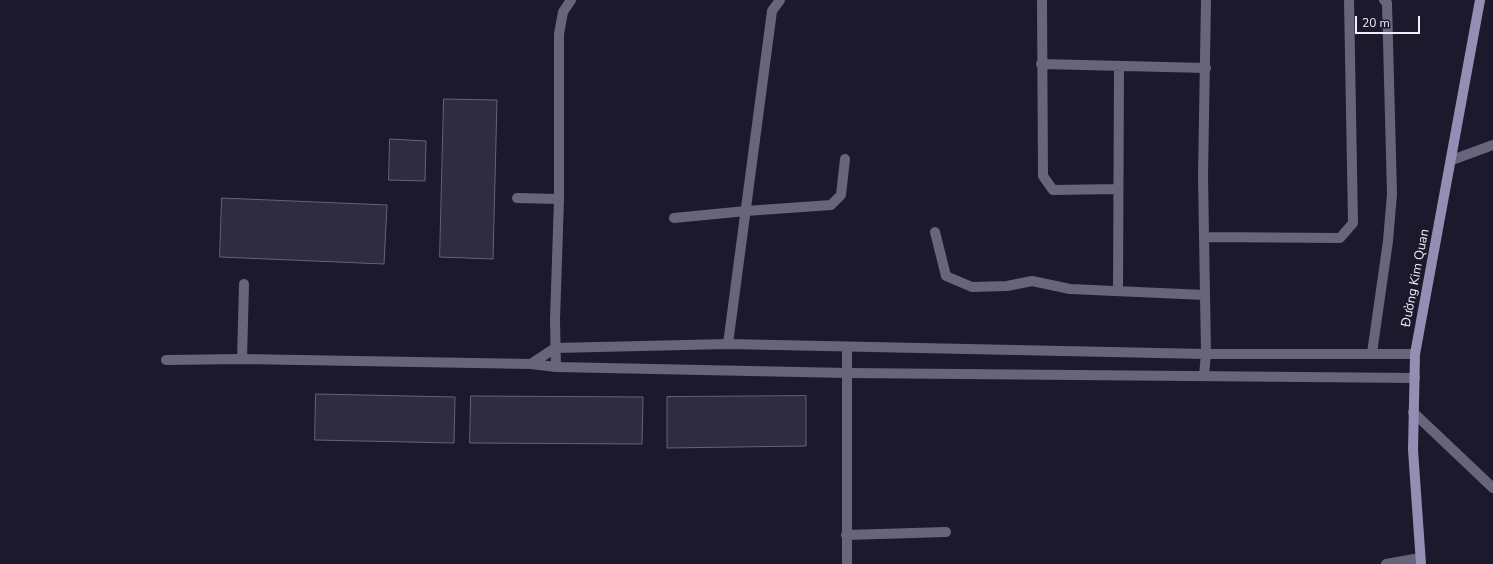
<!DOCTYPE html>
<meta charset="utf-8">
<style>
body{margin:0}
#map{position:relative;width:1493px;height:564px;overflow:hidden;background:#1c192c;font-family:"Nunito Sans",sans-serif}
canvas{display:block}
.scale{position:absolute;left:1355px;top:16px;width:65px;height:18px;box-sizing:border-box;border:2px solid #efeefc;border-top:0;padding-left:5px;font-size:12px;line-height:14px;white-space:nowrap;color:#efeefc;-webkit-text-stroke:3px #1c192c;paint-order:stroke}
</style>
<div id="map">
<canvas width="1493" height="564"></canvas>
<div class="scale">20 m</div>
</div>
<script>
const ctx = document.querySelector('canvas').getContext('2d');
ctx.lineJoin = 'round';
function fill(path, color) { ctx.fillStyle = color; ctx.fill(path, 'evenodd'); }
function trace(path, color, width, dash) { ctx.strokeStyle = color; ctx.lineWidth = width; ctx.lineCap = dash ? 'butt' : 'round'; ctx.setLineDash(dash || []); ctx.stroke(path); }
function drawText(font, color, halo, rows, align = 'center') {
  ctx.font = font + ' "Nunito Sans",sans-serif'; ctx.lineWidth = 3.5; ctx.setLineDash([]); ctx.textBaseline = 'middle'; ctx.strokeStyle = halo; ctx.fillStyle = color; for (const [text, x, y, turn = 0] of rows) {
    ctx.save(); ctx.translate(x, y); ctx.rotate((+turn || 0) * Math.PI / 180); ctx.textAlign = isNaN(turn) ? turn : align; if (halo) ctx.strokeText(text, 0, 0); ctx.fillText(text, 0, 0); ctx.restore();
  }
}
const building = new Path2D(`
 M444,99L497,100L493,259L440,257Z
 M390,139L426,141L425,181L389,180Z
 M222,198L387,205L384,264L220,257Z
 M316,394L455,397L454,443L315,440Z
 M471,396L643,397L642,444L470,443Z
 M806,396V446L667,448V397Z`);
fill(building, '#2f2c41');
trace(building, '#65627a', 1);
trace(new Path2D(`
 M1042,0L1043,176L1053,190L1118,189
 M1041,64L1206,68
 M517,198L559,199
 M674,218L746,211L831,205L841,195L845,159
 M935,232L946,276L972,287L1007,286L1032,281L1070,289L1205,295
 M1204,237L1340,238L1353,223L1349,0
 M1118,291L1119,66
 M728,344L772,11L780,0
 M1372,353L1388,241L1392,194L1387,3L1384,0
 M242,359L244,284
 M1204,376L1206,354L1203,176L1206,0
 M1413,412L1493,488
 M846,535L946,532
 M847,564V347
 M1386,564L1420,558`), '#67647c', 10);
trace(new Path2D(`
 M1452,160L1493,145
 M166,360L242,359L531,364L556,367L847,373L1415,378
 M531,364L555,348L728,344L1206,354H1415
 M556,367L555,320L559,199V34L563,12L571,0`), '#67647c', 10);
trace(new Path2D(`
 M1421,564L1413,450L1415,354L1480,0`), '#938eb3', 10);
drawText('13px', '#efeefc', '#1c192c', [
 ["Đường Kim Quan",1416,278,-79]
]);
</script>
